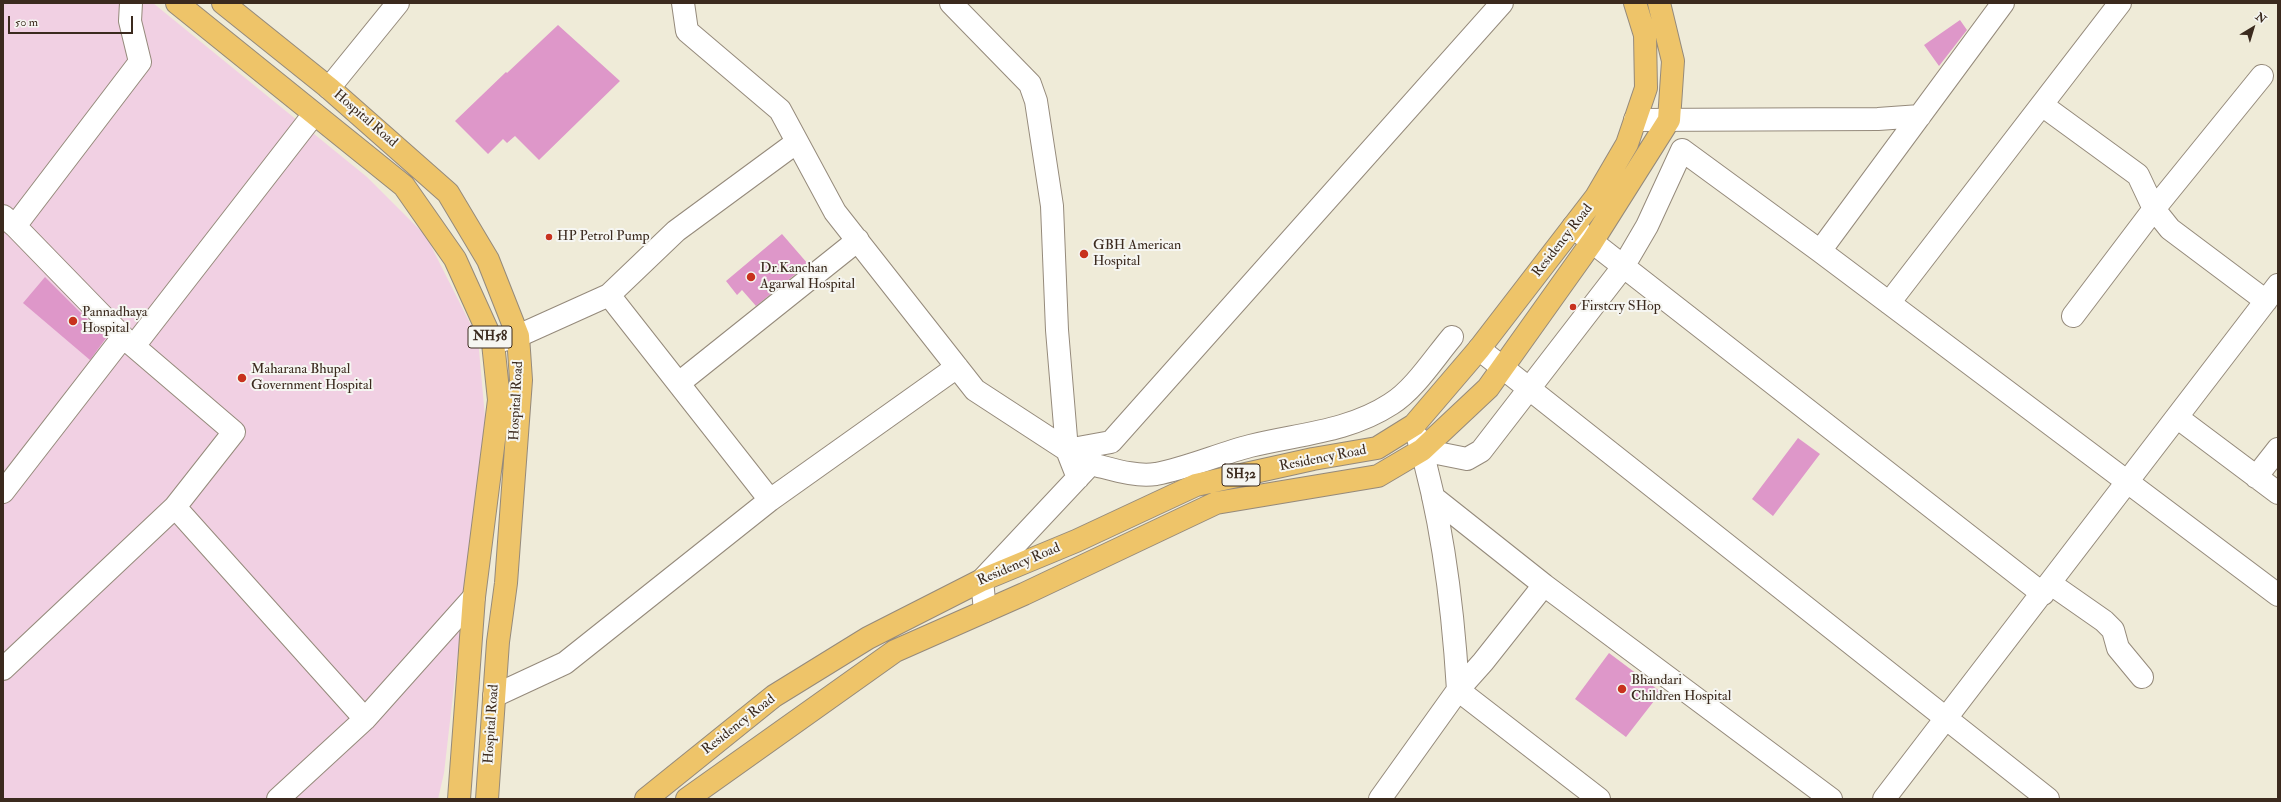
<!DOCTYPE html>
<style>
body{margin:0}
#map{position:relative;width:2281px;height:802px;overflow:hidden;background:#efebd8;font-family:"IM FELL Double Pica",serif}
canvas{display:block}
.frame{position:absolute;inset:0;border:4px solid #3b2a1e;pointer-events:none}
.north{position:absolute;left:2233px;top:8px;width:40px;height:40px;-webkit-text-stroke:3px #f6f6f2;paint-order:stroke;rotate:38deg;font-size:11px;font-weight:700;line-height:16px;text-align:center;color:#3b2a1e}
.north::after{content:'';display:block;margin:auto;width:14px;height:18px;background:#3b2a1e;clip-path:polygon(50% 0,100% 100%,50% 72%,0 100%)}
.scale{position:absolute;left:8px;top:16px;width:125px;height:18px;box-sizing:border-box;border:2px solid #3b2a1e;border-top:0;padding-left:5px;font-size:12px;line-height:14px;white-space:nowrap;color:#3b2a1e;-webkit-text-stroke:3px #f6f6f2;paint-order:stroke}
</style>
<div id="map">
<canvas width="2281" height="802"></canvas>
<div class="frame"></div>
<div class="north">N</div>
<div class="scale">50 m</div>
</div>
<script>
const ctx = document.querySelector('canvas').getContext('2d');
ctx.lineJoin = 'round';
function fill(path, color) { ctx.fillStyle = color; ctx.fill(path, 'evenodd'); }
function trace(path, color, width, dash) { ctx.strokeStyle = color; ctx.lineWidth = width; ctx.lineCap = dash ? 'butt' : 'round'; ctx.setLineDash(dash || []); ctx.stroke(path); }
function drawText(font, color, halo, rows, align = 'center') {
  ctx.font = font + ' "IM FELL Double Pica",serif'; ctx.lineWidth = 4; ctx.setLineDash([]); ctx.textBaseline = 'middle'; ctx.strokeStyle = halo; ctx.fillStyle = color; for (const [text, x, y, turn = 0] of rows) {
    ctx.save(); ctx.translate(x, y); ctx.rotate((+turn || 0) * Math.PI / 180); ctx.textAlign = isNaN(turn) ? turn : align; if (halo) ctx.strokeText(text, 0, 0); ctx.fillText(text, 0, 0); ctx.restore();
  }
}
fill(new Path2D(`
 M3,3H153L367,177L426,236L478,339L485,417L444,773L438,799H3Z`), '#f1d0e3');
fill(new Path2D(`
 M1960,20L1967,30L1939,66L1924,45Z
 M558,25L620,81L539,160L515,136L507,143L503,139L488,154L455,121L506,72L507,73Z
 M782,234L808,264L756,306L742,290L737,295L726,281Z
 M45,277L106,338L90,360L23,303Z
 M1798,438L1820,454L1773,516L1752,499Z
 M1609,653L1661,692L1626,737L1575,699Z`), '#de97c9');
const minor = new Path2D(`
 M683,3L687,31L780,110L835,212L975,390L1067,450L1111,442L1502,3
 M951,3L1030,84L1036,101L1052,206L1057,330L1067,450L1078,478
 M329,88L398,3
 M2042,105L2138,175L2154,209L2170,229L2266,301
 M1635,120L1878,119L1920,116
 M3,216L15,226L140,62L130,21L131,3
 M15,226L123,337L234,432L175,507L365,719L474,597
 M1573,227L2043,594
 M1820,251L2003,3
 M609,295L676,231L797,142
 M1889,303L2120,3
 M2073,316L2154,209L2262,76
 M493,343L518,336L609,295L770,500L957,367
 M134,346L314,114
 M1479,349L2048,799
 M679,383L858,240
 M2178,418L2278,493
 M1422,450L1467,459L1481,451L1623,267L1647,226L1682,150L1820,251L2278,595
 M1091,464C1112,469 1134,477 1156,474C1188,468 1219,454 1250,446C1298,434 1348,432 1391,404C1414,390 1435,357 1452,337
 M2256,477L2278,449
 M3,492L123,337
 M1433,497L1544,585L1831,799
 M2051,584L2104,621L2113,630L2118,648L2142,677
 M1544,585L1483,662L1458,690L1599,799
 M985,611L982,580L1087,468
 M3,669L175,507
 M494,696L565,663L770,500
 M278,799L365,719
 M1380,799L1458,690C1453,607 1442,517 1418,438
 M1884,799L2278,285`);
const major = new Path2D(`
 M646,799L774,696L868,638L982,580L1076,541L1196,485L1313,459L1377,448L1414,425L1479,349L1596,197L1627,144L1646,88L1645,35L1635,3
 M687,799L895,651L1024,594L1216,503L1378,476L1422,450L1488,388L1592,242L1669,120L1673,61L1659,3`);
const highway = new Path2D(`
 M177,3L404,186L455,259L493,343L499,400L474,597L459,799
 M223,3L329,88L448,193L488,260L518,336L521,380L506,583L498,642L487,799`);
trace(minor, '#958a7b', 24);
trace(major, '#958a7b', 24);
trace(highway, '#958a7b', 24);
trace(minor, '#fff', 22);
trace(major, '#eec469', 22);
trace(highway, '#eec469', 22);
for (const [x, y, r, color] of [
 [549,237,4,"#c8321e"],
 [1084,254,5,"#c8321e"],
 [751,277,5,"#c8321e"],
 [1573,307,4,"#c8321e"],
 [73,321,5,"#c8321e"],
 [242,378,5,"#c8321e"],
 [1622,689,5,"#c8321e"]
]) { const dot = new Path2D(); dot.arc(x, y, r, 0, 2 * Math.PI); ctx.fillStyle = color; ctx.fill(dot); trace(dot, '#f6f6f2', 1.5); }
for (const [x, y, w] of [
 [490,337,44],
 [1241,475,38]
]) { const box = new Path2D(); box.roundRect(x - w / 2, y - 11, w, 22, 3); ctx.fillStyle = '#f6f6f2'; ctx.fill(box); trace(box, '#3b2a1e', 1); }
drawText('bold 13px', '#3b2a1e', null, [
 ["NH58",490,337],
 ["SH32",1241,475]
]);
drawText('14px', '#3b2a1e', '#f6f6f2', [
 ["Hospital Road",365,119,41],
 ["Residency Road",1563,241,-52],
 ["Hospital Road",517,401,-87],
 ["Residency Road",1323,459,-11],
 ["Residency Road",1019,565,-23],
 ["Hospital Road",492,724,-86],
 ["Residency Road",739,725,-38]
]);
drawText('14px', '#3b2a1e', '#f6f6f2', [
 ["HP Petrol Pump",557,237],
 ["GBH American",1093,246],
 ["Hospital",1093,262],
 ["Dr.Kanchan",760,269],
 ["Agarwal Hospital",760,285],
 ["Firstcry SHop",1581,307],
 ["Pannadhaya",82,313],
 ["Hospital",82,329],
 ["Maharana Bhupal",251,370],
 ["Government Hospital",251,386],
 ["Bhandari",1631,681],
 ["Children Hospital",1631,697]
], 'left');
</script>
